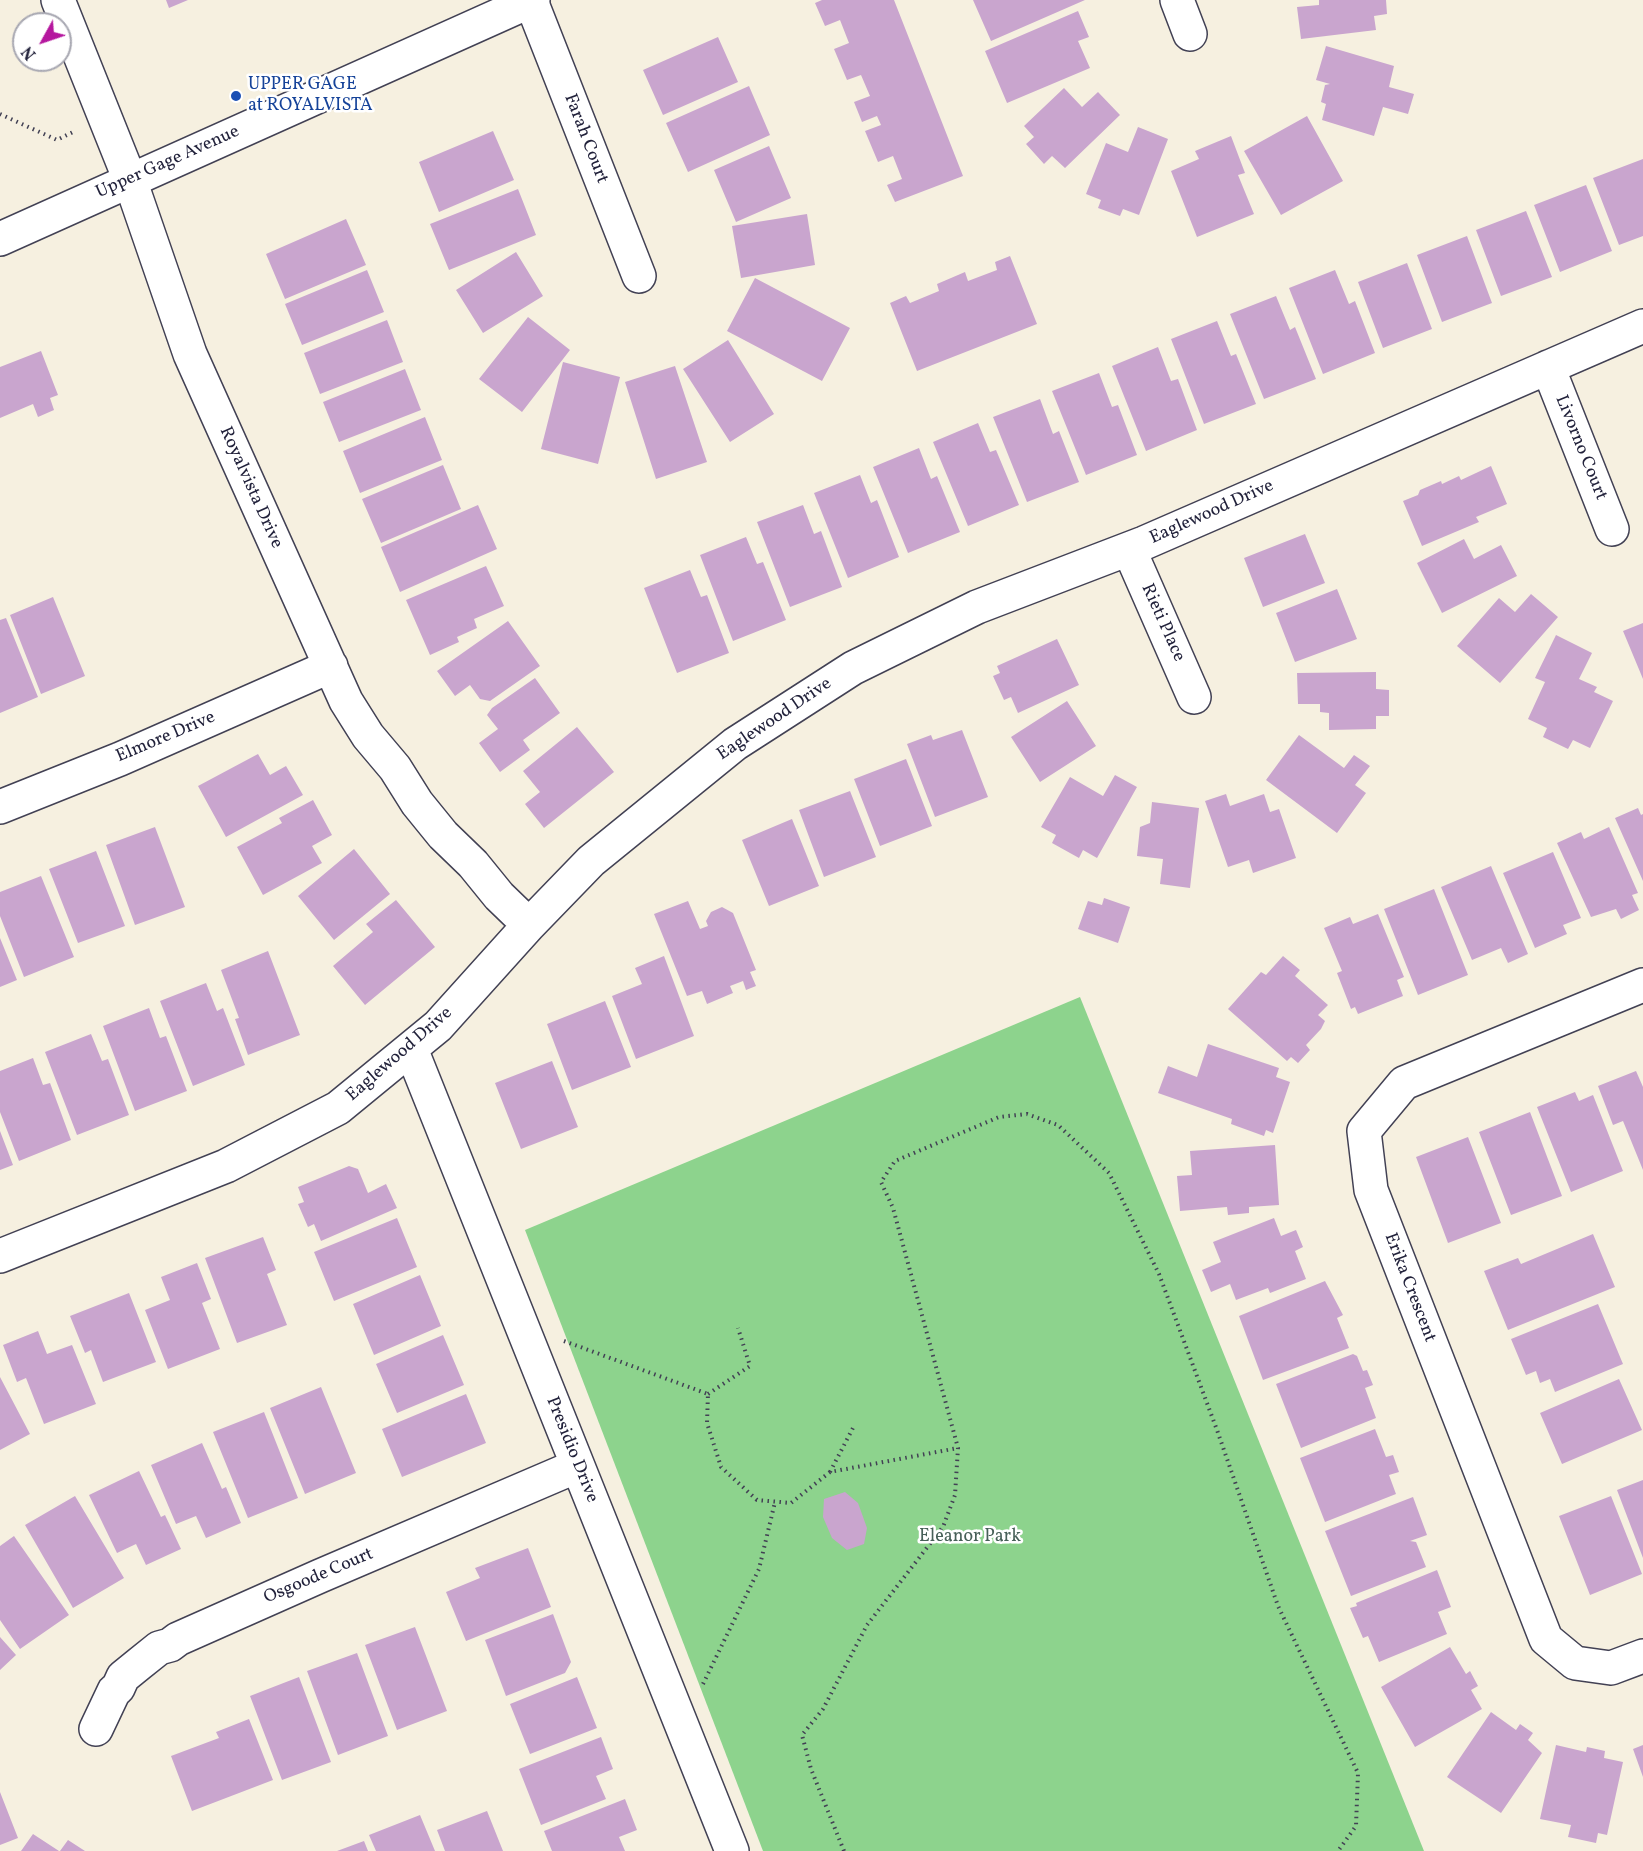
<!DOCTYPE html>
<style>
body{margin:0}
#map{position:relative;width:1643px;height:1851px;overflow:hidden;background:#f6f0e0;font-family:Vollkorn,serif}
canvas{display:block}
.north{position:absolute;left:12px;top:12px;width:60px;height:60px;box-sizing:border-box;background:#fff;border:2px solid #a7a7b1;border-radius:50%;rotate:230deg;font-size:16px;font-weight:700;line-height:24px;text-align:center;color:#22223b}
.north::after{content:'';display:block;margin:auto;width:21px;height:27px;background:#b5179e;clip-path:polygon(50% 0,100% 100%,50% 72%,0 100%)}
</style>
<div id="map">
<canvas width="1643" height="1851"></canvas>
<div class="north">N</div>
</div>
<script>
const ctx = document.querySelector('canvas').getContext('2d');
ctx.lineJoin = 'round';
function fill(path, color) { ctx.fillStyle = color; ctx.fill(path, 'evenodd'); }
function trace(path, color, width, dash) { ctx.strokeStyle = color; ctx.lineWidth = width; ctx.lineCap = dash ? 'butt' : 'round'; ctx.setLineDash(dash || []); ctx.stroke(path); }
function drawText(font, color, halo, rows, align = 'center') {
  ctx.font = font + ' Vollkorn,serif'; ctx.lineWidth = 5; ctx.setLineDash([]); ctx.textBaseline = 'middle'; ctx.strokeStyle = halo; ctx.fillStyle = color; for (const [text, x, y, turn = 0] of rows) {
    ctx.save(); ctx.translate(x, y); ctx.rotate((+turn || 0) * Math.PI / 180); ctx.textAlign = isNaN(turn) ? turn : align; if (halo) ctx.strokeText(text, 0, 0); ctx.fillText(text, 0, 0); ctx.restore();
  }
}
fill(new Path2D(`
 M1080,997L1424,1851H763L525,1230Z`), '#8dd38d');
fill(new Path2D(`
 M166,0H188L169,8Z
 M822,0H894L963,176L895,202L887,185L902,179L893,156L878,162L865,131L881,125L877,116L862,122L854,102L870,96L861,75L847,80L834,49L849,43L840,20L825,26L815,3Z
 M973,0H1085L991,41Z
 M1319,0H1386L1387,14L1374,16L1376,30L1301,39L1297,7L1319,5Z
 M1078,11L1089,37L1078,41L1090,68L1007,103L985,51Z
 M718,37L738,82L663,115L643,70Z
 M1326,46L1394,66L1389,87L1414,94L1408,114L1383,107L1374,136L1322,120L1326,104L1321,102L1325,85L1330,84L1316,80Z
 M749,86L770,135L688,172L666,123Z
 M1064,88L1082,107L1098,92L1120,115L1065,168L1052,156L1044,164L1026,144L1034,137L1024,126Z
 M1307,116L1343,181L1281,215L1244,151Z
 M1138,127L1168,139L1139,215L1123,209L1120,216L1098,208L1101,200L1086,194L1106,143L1128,152Z
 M493,131L514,180L439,212L419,162Z
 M1231,136L1245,173L1238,175L1254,214L1197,237L1171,171L1199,159L1195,151Z
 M769,146L791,198L736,222L714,170Z
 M1643,159V236L1619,245L1593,178Z
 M1586,185L1612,251L1560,272L1534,205Z
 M518,189L536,235L449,270L430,224Z
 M1526,211L1552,277L1501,296L1476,230Z
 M807,214L815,265L741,278L732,226Z
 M346,219L366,265L285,299L266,254Z
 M1467,236L1492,303L1442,322L1417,255Z
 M516,252L543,296L483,333L456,290Z
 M1010,256L1037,324L917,371L890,303L906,296L910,303L939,291L937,284L965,272L968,281L997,270L995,262Z
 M1407,263L1432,329L1383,348L1358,282Z
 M367,270L384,312L302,345L285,304Z
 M1335,270L1349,304L1355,301L1375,353L1323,374L1289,288Z
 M755,278L850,328L822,381L727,331Z
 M1276,296L1290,330L1295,327L1316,379L1264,399L1230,314Z
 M528,317L570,350L522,412L479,379Z
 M387,320L403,362L320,394L304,353Z
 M1217,321L1231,356L1236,354L1256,404L1204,424L1171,339Z
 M728,340L774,414L730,442L683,369Z
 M1158,347L1171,381L1178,379L1197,430L1146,451L1112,366Z
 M41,351L58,395L50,398L54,410L38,417L33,404L0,418V367Z
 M563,362L620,377L598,464L541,449Z
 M675,366L707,462L656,479L625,382Z
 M405,369L421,410L339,442L323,402Z
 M1099,373L1112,407L1118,405L1137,455L1086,475L1052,391Z
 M1040,399L1053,434L1059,431L1079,482L1027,502L993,417Z
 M425,417L442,460L360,493L343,451Z
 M978,423L990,452L996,450L1019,505L968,526L933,442Z
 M919,448L931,479L937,476L960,532L908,553L873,467Z
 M443,465L461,509L381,543L362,499Z
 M1491,466L1507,504L1476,517L1479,522L1422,546L1403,501L1418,495L1420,490L1441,481L1442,484L1459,476L1461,480Z
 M860,475L871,503L877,500L899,557L848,578L814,493Z
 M478,505L497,549L400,592L381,547Z
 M803,505L814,534L821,531L842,587L790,607L757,522Z
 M1305,534L1325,583L1263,607L1244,558Z
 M746,537L757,564L763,562L786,620L733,641L700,555Z
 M1464,539L1474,559L1501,545L1517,576L1442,613L1417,563Z
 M486,566L504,606L474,619L477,628L457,637L459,642L430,655L406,600Z
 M690,570L701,597L707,595L729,653L677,673L644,588Z
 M1337,589L1357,639L1295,662L1276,613Z
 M1531,594L1558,617L1500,683L1457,646L1499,598L1515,612Z
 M53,597L85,676L41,694L10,615Z
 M6,618L38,697L0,713V620Z
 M508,621L540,666L490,701L480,699L470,685L455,696L437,671Z
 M1643,623V679L1623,631Z
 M1556,635L1592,653L1579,679L1597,687L1594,692L1613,701L1590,748L1573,740L1568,749L1543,737L1547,728L1528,719L1545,682L1535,678Z
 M1057,639L1079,685L1018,713L1011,697L1004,700L993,676L1000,673L997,666Z
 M1376,672V689L1389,690V716H1376V729L1329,730V713L1320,712V704H1298L1297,673Z
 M535,678L560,713L523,740L530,750L500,772L479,743L498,729L487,715L492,708Z
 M1067,701L1096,746L1040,782L1011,737Z
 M577,727L614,772L544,828L525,804L540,792L523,771Z
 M962,730L988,797L935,817L907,744L931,735L933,740Z
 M1299,735L1344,768L1354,755L1370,766L1355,785L1366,793L1337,833L1266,780Z
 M258,754L270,775L286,766L303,795L226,837L198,786Z
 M906,759L932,826L880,846L854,779Z
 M1115,775L1137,787L1097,858L1083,850L1079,858L1052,843L1056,835L1041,827L1070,777L1103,796Z
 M850,791L876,857L824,877L799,810Z
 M1226,794L1230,806L1264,794L1270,812L1279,809L1296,858L1253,873L1249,860L1228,867L1205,801Z
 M313,800L332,835L312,846L322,863L263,895L237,847L282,823L279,818Z
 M1152,802L1199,808L1190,888L1160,884L1163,859L1137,856L1140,827L1150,823Z
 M1638,808L1641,815L1643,814V881L1615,818Z
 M792,819L819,886L769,906L742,840Z
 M155,827L185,907L135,925L106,845Z
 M1609,827L1638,893L1632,895L1639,910L1621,919L1616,909L1591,917L1557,843L1581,832L1584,839Z
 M354,849L390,894L334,940L298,896Z
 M96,851L125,926L78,943L49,869Z
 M1553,852L1581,918L1563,925L1567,934L1535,948L1503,873Z
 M1491,866L1528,954L1508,963L1501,948L1472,960L1441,887Z
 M41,876L74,957L24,977L0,916V892Z
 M1434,889L1468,975L1418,995L1384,909Z
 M1104,898L1130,907L1118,943L1078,929L1088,901L1102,905Z
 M396,900L435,947L365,1005L333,966L373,932L366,924Z
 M688,901L700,929L708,926L706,921L711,912L722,907L733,913L756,970L750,972L756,986L746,990L743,981L730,986L733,993L707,1004L702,991L687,996L654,914Z
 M1378,914L1404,977L1397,980L1403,996L1358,1014L1355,1007L1351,1009L1337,973L1342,971L1324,928L1350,917L1353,924Z
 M0,938L17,980L0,987Z
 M268,951L300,1035L248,1055L235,1019L239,1018L221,970Z
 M664,956L694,1036L636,1059L612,996L642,984L635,968Z
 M1283,956L1300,970L1295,976L1328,1005L1318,1015L1325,1021L1321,1029L1306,1045L1310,1050L1298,1063L1291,1057L1287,1061L1228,1009L1261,972L1266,975Z
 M206,983L217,1011L223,1008L245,1065L193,1086L160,1001Z
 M605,1001L631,1067L572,1090L547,1024Z
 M149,1008L160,1038L166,1036L187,1091L135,1111L103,1026Z
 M91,1034L102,1061L108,1059L129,1115L77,1135L45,1052Z
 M1208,1044L1279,1068L1276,1077L1290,1082L1273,1133L1266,1130L1264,1136L1231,1124L1232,1119L1158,1093L1168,1066L1197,1077Z
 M33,1058L43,1085L50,1083L71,1140L19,1161L0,1112V1071Z
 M552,1061L578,1127L521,1149L495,1083Z
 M1636,1071L1643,1087V1170L1623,1121L1613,1125L1598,1086Z
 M1575,1092L1579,1101L1593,1095L1623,1171L1571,1192L1537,1107Z
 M1530,1112L1562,1196L1511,1215L1479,1132Z
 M0,1131L13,1165L0,1170Z
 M1468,1137L1501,1223L1448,1243L1416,1157Z
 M1275,1145L1279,1205L1249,1207V1213L1228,1215L1227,1207L1180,1211L1177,1176L1192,1175L1190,1151Z
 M349,1166L358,1169L368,1193L386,1184L397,1208L321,1241L314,1224L308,1227L298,1204L304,1202L298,1187Z
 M397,1218L417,1267L334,1301L314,1252Z
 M1274,1218L1281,1236L1296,1230L1303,1247L1295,1251L1306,1279L1270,1293L1268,1288L1236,1300L1230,1284L1211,1292L1202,1270L1221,1262L1213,1242Z
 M1593,1234L1615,1287L1508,1330L1484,1271L1518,1258L1521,1264Z
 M263,1237L276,1270L267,1274L287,1325L237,1343L205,1258Z
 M197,1263L211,1299L202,1303L220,1349L168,1369L145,1310L170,1300L161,1277Z
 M420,1275L441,1326L374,1355L353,1304Z
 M1325,1281L1343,1315L1337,1318L1349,1348L1263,1380L1239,1316Z
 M129,1293L156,1362L103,1382L91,1350L85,1353L70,1316Z
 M1598,1304L1623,1364L1555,1392L1550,1379L1540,1383L1536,1371L1526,1375L1511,1339Z
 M38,1331L47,1354L72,1345L96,1404L44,1424L26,1378L17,1382L3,1345Z
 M443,1335L464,1385L397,1413L376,1364Z
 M1353,1354L1357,1356L1363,1371L1367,1370L1373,1385L1365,1388L1376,1418L1301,1448L1276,1384Z
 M0,1377L30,1434L0,1450Z
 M1619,1379L1642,1430L1562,1464L1540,1413Z
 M321,1387L356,1473L305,1494L270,1408Z
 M466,1394L486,1443L402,1477L382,1429Z
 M264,1412L298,1498L248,1518L213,1432Z
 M1375,1429L1386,1457L1393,1455L1399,1472L1389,1475L1396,1494L1325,1522L1300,1458Z
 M202,1443L222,1489L226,1487L241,1523L206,1538L196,1516L176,1524L151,1465Z
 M139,1471L161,1517L165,1515L181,1549L146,1565L136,1544L117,1553L89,1495Z
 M1643,1480V1558L1617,1490Z
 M845,1492L858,1503L867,1528L864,1544L847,1550L832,1538L823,1517L824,1499Z
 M75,1496L124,1578L73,1608L25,1525Z
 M1611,1496L1642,1574L1590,1595L1559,1516Z
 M1413,1497L1427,1535L1410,1541L1416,1542L1426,1567L1351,1596L1325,1531Z
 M14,1536L69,1615L20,1649L0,1620V1546Z
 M528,1548L551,1607L466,1641L446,1592L480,1578L475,1568Z
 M1437,1570L1451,1607L1438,1612L1447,1634L1379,1662L1368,1636L1363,1638L1350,1608L1357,1606L1356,1603Z
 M553,1614L571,1662L565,1673L506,1696L485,1640Z
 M415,1627L447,1711L397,1730L365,1645Z
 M0,1637L16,1655L0,1670Z
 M1450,1647L1466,1674L1470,1671L1478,1686L1471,1690L1482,1709L1415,1747L1381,1687Z
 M357,1653L388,1736L338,1755L307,1671Z
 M299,1677L331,1762L282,1780L250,1696Z
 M577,1677L597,1728L530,1754L510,1704Z
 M1491,1712L1516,1730L1520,1724L1533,1733L1528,1740L1542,1753L1501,1813L1447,1777Z
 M249,1719L273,1780L192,1811L171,1756L219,1738L216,1732Z
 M601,1737L613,1769L596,1776L606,1799L541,1825L519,1769Z
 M1556,1745L1586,1752L1587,1747L1605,1751L1604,1758L1623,1762L1607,1835L1598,1833L1596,1843L1568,1837L1571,1825L1540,1819Z
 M1643,1745V1777L1633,1749Z
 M0,1792L18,1838L0,1845Z
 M625,1799L637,1830L619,1837L625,1851H552L544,1831Z
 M487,1811L503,1851H445L437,1830Z
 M420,1815L435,1851H376L369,1835Z
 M33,1834L59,1851H21Z
 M68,1840L85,1851H60Z
 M364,1841L368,1851H337Z`), '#c9a5ce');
const minor = new Path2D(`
 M58,0L130,180L190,354L346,701L368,736L395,768L417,803L443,835L473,864L499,896L529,925
 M1177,0L1190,34
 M531,1L639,276
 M1548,367L1612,529
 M1129,549L1194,697
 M0,807L120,759L331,666
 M1643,985L1404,1083L1364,1131L1371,1190L1546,1639L1575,1663L1611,1668L1643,1656
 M411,1049L732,1851
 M0,1256L226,1166L338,1108L438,1026L529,925L591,861L735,744L853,668L977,607L1144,543L1643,326
 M96,1729L114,1691L118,1688L123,1677L139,1664L159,1648L170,1645L178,1639L320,1576L577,1466`);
const major = new Path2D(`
 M0,239L533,0`);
trace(minor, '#424154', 36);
trace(major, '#424154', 36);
trace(new Path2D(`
 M0,114L57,140L73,132
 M564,1341L708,1394L707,1423L721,1467L757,1500L791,1503L830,1472L958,1448
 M708,1394L750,1366L738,1328
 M830,1472L854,1426
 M703,1684L759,1569L775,1502
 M844,1851L811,1769L802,1735L823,1709L867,1625L943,1527L955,1495L958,1448L893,1208L881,1182L895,1161L999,1117L1027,1114L1058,1125L1109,1173L1159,1274L1217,1430L1278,1606L1358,1773L1356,1826L1338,1851`), '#424154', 4, [1.5, 4.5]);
trace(minor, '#fff', 33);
trace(major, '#fff', 33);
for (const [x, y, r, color] of [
 [236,96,6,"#1a4fb4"]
]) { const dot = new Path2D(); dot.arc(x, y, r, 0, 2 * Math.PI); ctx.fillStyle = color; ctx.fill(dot); trace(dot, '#fff', 2); }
drawText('18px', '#164399', '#fff', [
 ["UPPER GAGE",248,86],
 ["at ROYALVISTA",248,107]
], 'left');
drawText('18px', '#22223b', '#fff', [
 ["Farah Court",585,139,69],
 ["Upper Gage Avenue",168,163,-24],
 ["Livorno Court",1580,448,68],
 ["Royalvista Drive",250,488,66],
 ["Eaglewood Drive",1212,513,-24],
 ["Rieti Place",1162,623,66],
 ["Eaglewood Drive",775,720,-34],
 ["Elmore Drive",166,738,-23],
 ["Eaglewood Drive",400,1055,-41],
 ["Erika Crescent",1409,1288,69],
 ["Presidio Drive",571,1450,68],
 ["Osgoode Court",319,1577,-23]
]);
drawText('18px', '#476058', '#fff', [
 ["Eleanor Park",970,1538]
]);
</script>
